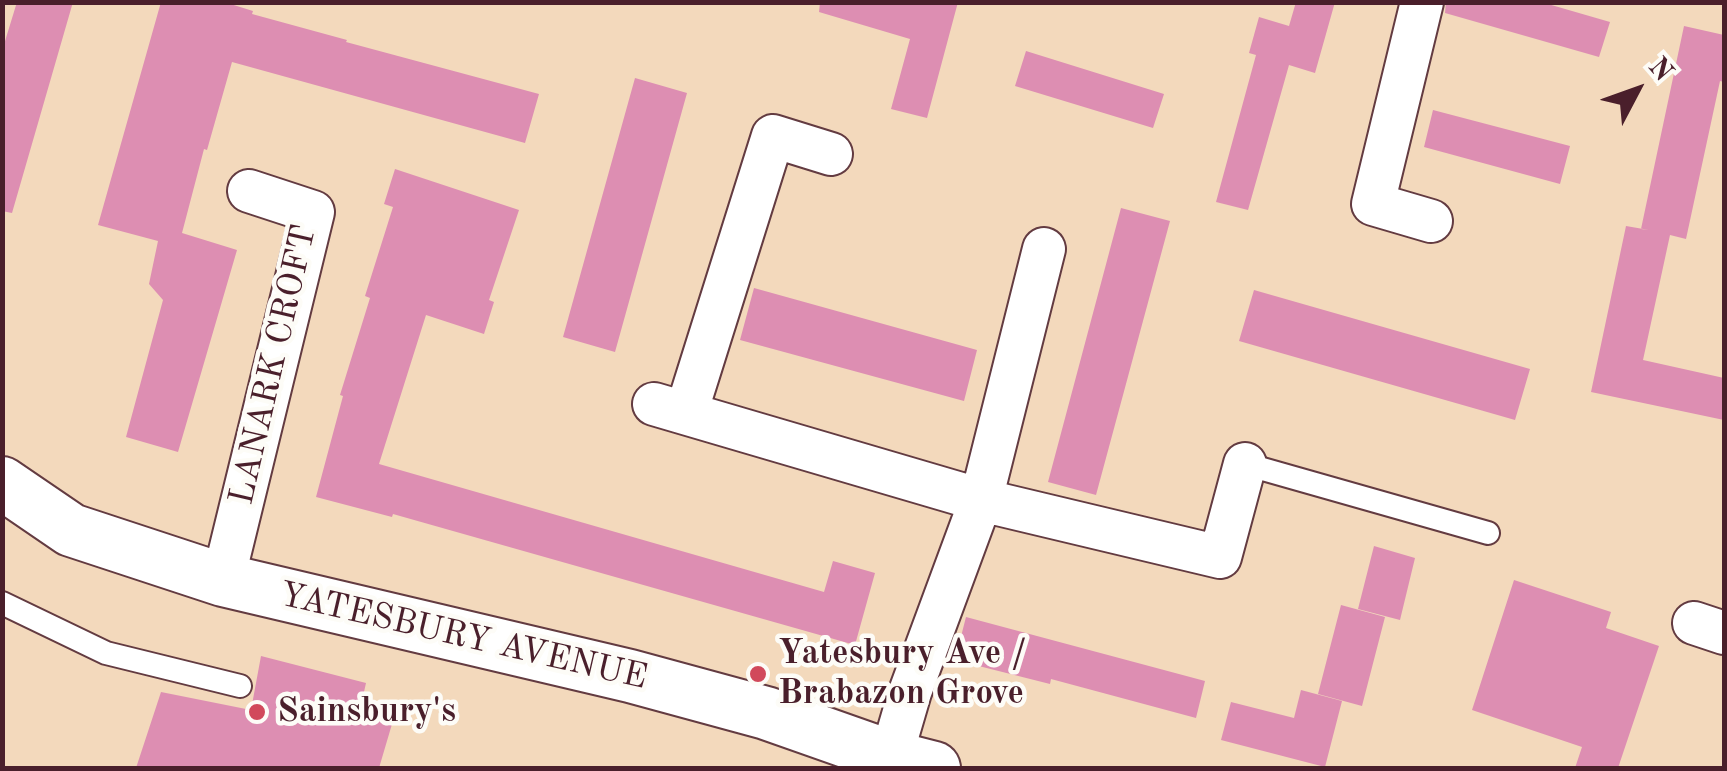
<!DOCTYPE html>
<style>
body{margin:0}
#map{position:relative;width:1727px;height:771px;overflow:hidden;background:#f3d9bc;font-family:"Old Standard TT",serif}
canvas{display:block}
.frame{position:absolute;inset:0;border:5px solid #4a1f2b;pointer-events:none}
.north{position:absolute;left:1587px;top:40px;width:100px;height:100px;-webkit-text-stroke:8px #fdfcf7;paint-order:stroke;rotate:49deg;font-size:28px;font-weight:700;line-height:40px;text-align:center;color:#4a1f2b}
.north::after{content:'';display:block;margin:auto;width:35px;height:45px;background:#4a1f2b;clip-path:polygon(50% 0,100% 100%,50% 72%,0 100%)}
</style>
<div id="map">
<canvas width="1727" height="771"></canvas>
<div class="frame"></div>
<div class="north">N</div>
</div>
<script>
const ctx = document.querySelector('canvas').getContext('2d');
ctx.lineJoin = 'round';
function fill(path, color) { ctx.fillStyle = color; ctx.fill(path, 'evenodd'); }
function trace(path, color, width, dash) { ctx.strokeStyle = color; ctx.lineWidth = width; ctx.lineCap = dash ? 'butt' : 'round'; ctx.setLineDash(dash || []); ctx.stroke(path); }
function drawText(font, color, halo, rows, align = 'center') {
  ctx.font = font + ' "Old Standard TT",serif'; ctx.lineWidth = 9; ctx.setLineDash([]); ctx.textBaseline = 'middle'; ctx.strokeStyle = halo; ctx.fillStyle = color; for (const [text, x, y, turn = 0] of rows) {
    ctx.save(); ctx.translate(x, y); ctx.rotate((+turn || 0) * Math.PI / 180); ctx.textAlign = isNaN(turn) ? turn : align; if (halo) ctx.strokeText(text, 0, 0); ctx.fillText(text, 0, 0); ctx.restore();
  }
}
fill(new Path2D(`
 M17,2H73L12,213L2,211V51Z
 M161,2H224L253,11L252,14L347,40L346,42L539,94L525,143L232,62L207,150L204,149L182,233L237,250L178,452L126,437L163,300L149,284L158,241L98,225Z
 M820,2H958L927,118L891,109L910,39L819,12Z
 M1296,2H1335L1315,73L1289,65L1248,210L1216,202L1256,55L1249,53L1259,17L1289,26Z
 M1446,2H1541L1610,22L1599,57L1445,13Z
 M1684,26L1724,35V82L1720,81L1686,239L1670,235L1643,360L1724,378V420L1591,392L1626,226L1649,230L1641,229Z
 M1026,51L1164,94L1153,128L1015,86Z
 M635,78L687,93L615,352L563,337Z
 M1433,110L1570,146L1560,184L1424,147Z
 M395,169L519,210L489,300L494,302L484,334L426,315L379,464L824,592L833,561L875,573L855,645L393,514L392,517L316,497L343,396L340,395L370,298L365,296L393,207L384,204Z
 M1121,208L1170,221L1096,495L1048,482Z
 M754,288L977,350L964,401L740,340Z
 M1254,290L1530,369L1515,420L1239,341Z
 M1374,546L1415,558L1400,620L1358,609Z
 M1514,580L1611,612L1606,628L1659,646L1618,768H1575L1582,747L1472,710Z
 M1341,605L1385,617L1362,706L1318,694Z
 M966,617L1205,681L1196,718L1051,679L1050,684L955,660Z
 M261,656L366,683L359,714L392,724L379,768H136L161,692L251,710Z
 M1301,690L1342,701L1325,767L1221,740L1231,702L1294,718Z`), '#dd8eb2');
const service = new Path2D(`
 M1245,464L1488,533
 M2,603L106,653L240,686`);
const minor = new Path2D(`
 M1422,2L1373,204L1431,221
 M654,404L981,500L1220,557L1245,464
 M686,413L773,136L831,154
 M223,580L313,212L249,191
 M1694,623L1724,633
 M891,757L910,692L981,500L1044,249`);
const tertiary = new Path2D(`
 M2,483L71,530L223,580L630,676L766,713L891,757L934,768`);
trace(service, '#633b41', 26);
trace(minor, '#633b41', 46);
trace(tertiary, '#633b41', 56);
trace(service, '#fff', 22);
trace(minor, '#fff', 42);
trace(tertiary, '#fff', 52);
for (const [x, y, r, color] of [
 [758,674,10,"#d1495b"],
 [257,712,10,"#d1495b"]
]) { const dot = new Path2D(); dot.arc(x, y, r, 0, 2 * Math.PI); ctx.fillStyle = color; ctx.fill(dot); trace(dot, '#fdfcf7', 4); }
drawText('35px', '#4a1f2b', '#fdfcf7', [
 ["LANARK CROFT",274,365,-77],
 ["YATESBURY AVENUE",463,637,13]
]);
drawText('bold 35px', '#4a1f2b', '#fdfcf7', [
 ["Yatesbury Ave /",778,654],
 ["Brabazon Grove",778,694],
 ["Sainsbury's",277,712]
], 'left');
</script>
